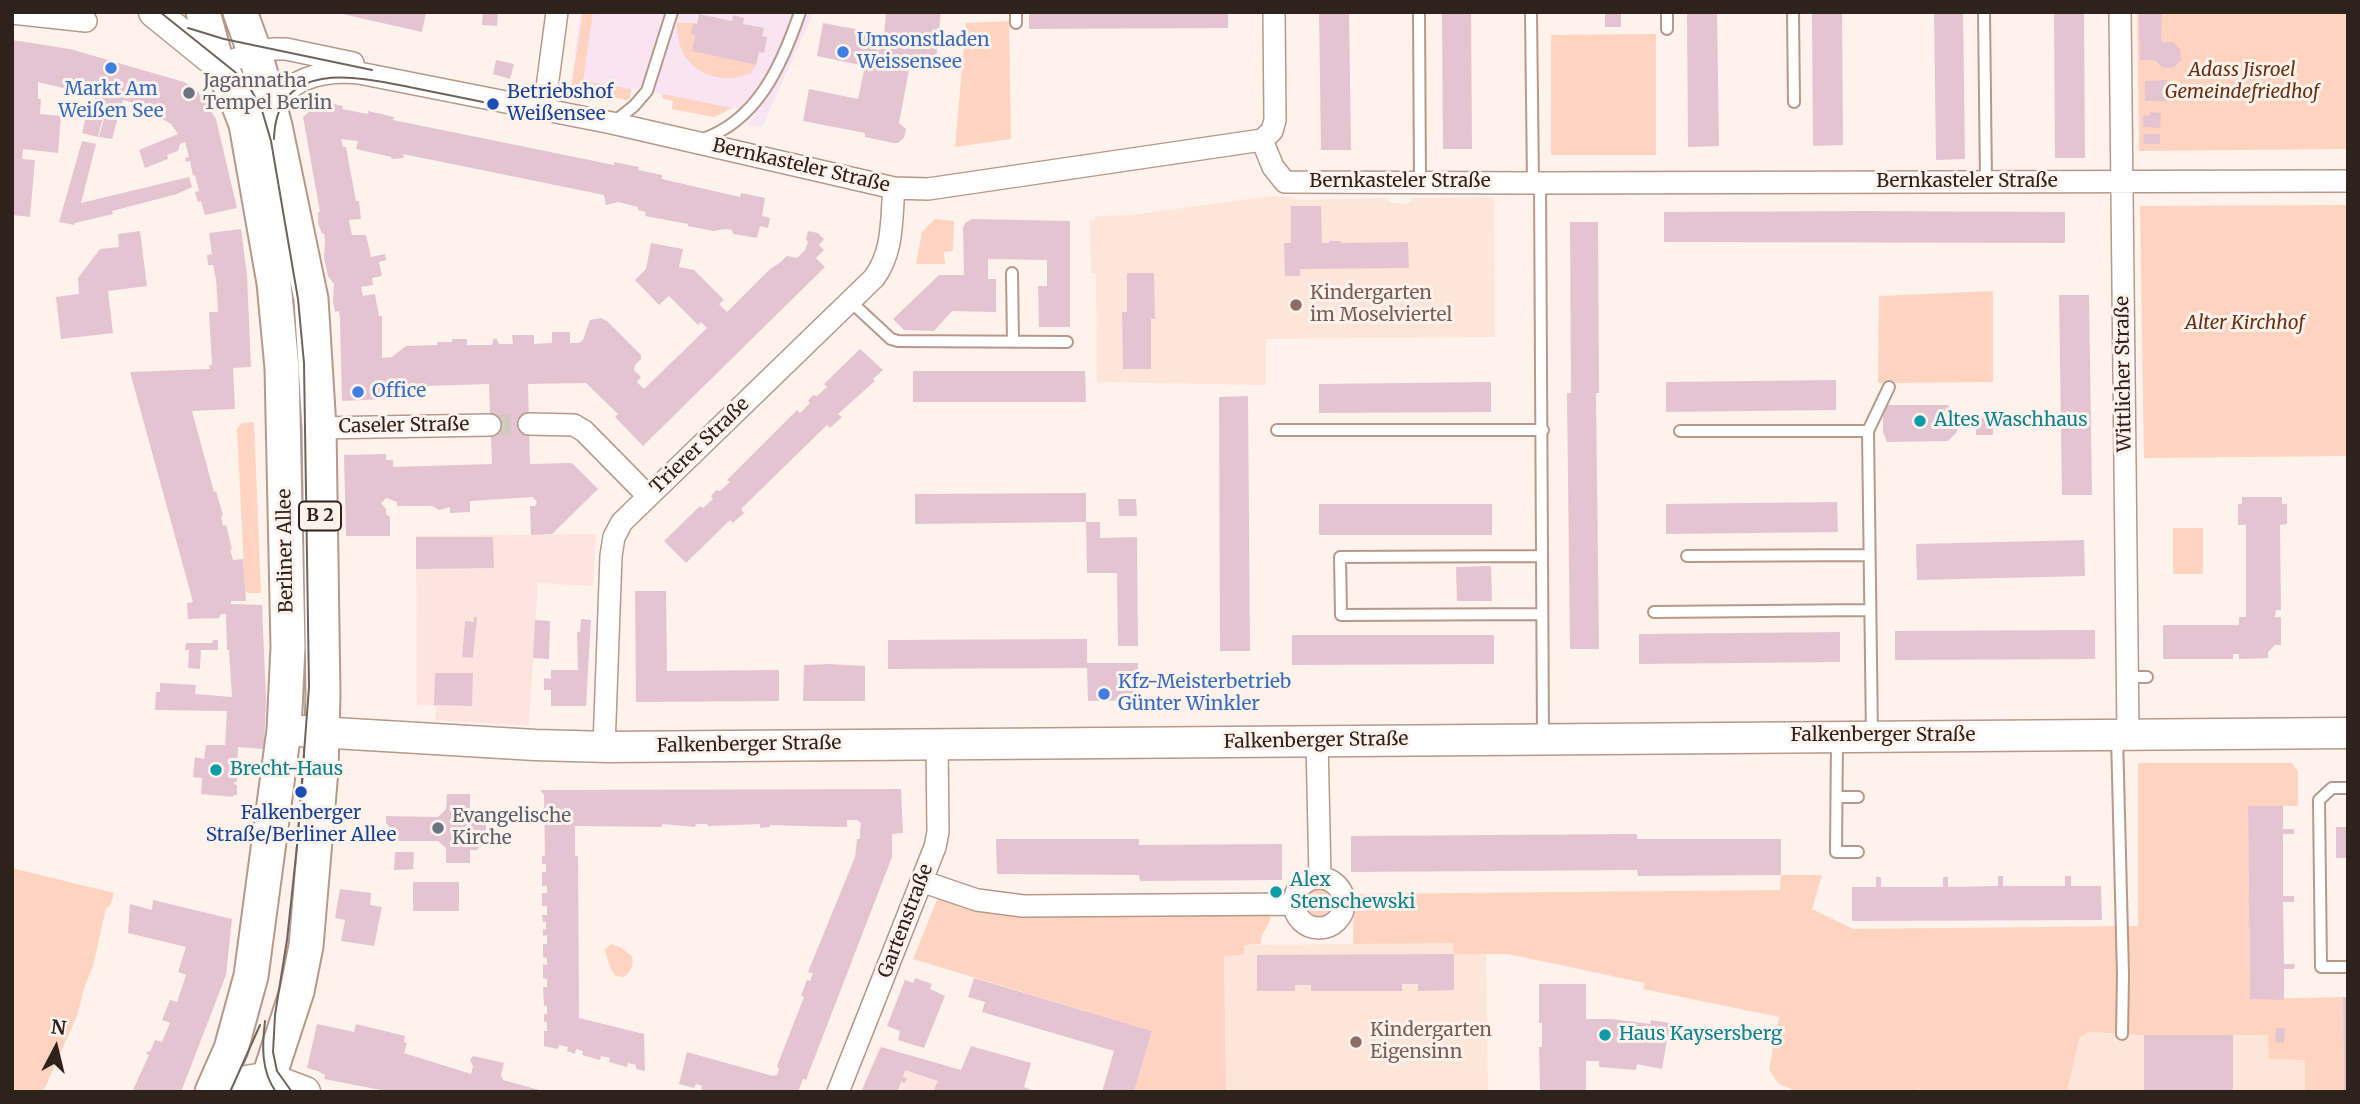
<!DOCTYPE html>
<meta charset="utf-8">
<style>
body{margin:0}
#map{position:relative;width:2360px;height:1104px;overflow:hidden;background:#fef2ec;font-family:Merriweather,serif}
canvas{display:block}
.frame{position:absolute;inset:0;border:14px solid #2e221d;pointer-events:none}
.north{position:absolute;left:21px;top:1013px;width:70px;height:70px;-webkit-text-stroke:5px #fef2ec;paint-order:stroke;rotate:7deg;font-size:19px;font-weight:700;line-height:28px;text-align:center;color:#2e221d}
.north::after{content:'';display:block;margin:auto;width:24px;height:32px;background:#2e221d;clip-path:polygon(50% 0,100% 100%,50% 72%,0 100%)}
</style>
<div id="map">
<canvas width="2360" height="1104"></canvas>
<div class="frame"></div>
<div class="north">N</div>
</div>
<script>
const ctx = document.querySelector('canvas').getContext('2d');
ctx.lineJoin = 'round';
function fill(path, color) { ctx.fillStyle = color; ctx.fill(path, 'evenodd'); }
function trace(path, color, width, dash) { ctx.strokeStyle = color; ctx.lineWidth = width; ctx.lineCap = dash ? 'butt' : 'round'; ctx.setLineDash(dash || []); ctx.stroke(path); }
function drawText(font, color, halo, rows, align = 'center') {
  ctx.font = font + ' Merriweather,serif'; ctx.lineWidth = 6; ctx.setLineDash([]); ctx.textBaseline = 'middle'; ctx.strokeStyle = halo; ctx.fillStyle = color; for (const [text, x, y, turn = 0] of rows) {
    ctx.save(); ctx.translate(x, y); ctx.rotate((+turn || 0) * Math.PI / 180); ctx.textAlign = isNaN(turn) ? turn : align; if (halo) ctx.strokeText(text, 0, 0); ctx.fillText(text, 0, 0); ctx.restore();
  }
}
fill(new Path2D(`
 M596,534L593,586L538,583L529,726L435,720L436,706L417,705L416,536Z
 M879,1047L1040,1092H861Z`), '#fee4df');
fill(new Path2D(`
 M580,12H814L762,127L748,125L757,113L736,108H732L714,117L672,109L673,101L662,98V94L632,88L630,98L626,100L571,89Z`), '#f8e4f3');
fill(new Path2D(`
 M1271,196L1290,197L1296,200L1386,198L1391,203L1408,204L1414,198L1494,197L1495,337L1266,339V385L1097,382L1096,274L1091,273L1090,220H1095V216L1132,215Z
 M1453,943L1454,954H1486L1488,1092H1226L1224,956L1243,955L1244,945Z
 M2088,1032L2144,1035H2269L2306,1060L2305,1092H2067L2079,1038Z`), '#fde5da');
fill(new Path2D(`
 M583,12H593L583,81L631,89L630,98L626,100L571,89Z
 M2137,12H2348V149L2139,151Z
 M1009,21L1011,139L955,147L966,23Z
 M677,23H693L695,35L692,51L756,65L751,73C712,89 675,65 677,23Z
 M1656,34V155H1551V35Z
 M663,94L732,108L714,117L672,109L673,101L662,98Z
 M2348,205V456L2144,458L2140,206Z
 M935,219L954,221L953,251L944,252L945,264H916L922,232Z
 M1993,291V382L1878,383L1879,296Z
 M254,422L261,593H248L245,590L237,428L242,423Z
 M2173,528H2203V574H2173Z
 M2138,763H2292L2298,771V806H2248L2250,999L2343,997L2344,1092H2305V1060L2269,1059L2268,1035H2144L2088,1032L2079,1038L2067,1092H1928L1917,1089L1916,1092H1799L1779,1084L1769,1070L1779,1017L1643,989L1645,983L1508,954H1454L1453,943L1353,944L1354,894L1780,890L1781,875H1822L1812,909L1853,929L2138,926Z
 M12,868L114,893L110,906L106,908L93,966L84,988L77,1016L43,1092H12Z
 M1302 903a18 18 0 1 1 36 0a18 18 0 1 1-36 0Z
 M939,895L1271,909C1272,928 1261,928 1261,944L1244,945V955L1224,956L1226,1092H1134L1152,1031L913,959Z
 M611,944L620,947L632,956C634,966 631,971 624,977L616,976L611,970L605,950Z`), '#fed3bf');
fill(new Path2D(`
 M334,12H426L422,32Z
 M483,12H498L497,26L482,25Z
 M886,12H941L935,69L910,64L899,123L906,129L904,138L898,143H893L865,137V133L803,121L809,89L858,99L865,66L817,56L823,23L872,32L869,48L879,50L883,48Z
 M1029,12H1228V28L1029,29Z
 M1319,12H1349L1351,150H1321Z
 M1442,12H1471L1472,149H1443Z
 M1605,12H1621V27H1605Z
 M1687,12H1717L1719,146L1688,147Z
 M1812,12H1842L1843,145L1813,146Z
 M1934,12H1963L1965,159L1936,160Z
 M2054,12H2084L2085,158H2055Z
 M2139,12H2162L2161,42H2173L2180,49L2181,60L2173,68H2163L2155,60H2140Z
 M699,14L732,21L733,15L744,18L743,24L764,28L762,36L767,37L764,53L759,52L756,65L692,51L695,35L691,34L693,23L697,24Z
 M12,40L70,49L184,82L196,89L216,119L237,208L205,215L201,201L198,202L195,192L199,191L195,175L193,176L190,161L186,162L185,158L189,157L185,142L180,144L178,151L167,155L168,159L145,168L139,150L178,134L171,124L161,118L142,112L144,106L123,100L112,139L99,137L108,104L94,102L96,96L38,82V99H41L40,114L61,116L58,153L23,149L22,159L35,160L30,217L12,215Z
 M496,60L514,64L510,79L493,74Z
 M2167,80V101H2145V81Z
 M329,103L343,106L342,109L368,114V111L394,117L393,120L614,165V162L639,167L638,170L662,175V179L740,197L741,193L765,198L762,216L770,218L768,228L760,226L757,238L733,234L732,230L726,229L713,231L688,226V224L645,216L646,212L638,210V207L618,202L606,205L604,195L403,154L404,158L392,159L391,157L356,149L358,141L341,139L343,147H346L356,201H359L361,219L349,220L352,235H366L371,257L385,254L386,260L379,262L382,276L372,278L373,285L361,287L363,296L375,294L379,316H382V358L392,357L406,346L437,345V342H452V339H467V345H492L493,340L496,338L499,344H513L512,335H534V344L552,343V332H570V343H579L583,340L590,320L601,318L607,321L641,355V359L635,365L634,370L641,377L637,382L644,389L707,328L701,322L698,325L669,296L659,305L635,280L646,269L651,243L683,249L679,267L694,270L724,300L719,304L727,312L770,269L778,264L787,256L797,258L805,250L808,242L806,239L808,231L818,233L824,239L819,245L824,250L816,258L825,267L643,446L615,417L618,414L586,383L528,384L530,464L572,463L598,489L552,534L531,535L530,506H535L537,502L533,497L470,501V512L450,513V507L439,510L432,506H397V502L386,498L381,503L386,509V514L390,517V536H346L344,455L386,454V460H393V467L492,464L489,384L391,387L390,390L385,392V399L342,401L340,319L339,311L335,312L333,301L334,284L328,276L324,258L325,240L324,233L322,234L318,223V212H320L303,117L318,104L328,106Z
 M88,109L104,113L98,137L82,133Z
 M2150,112L2161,113L2160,128L2143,127V115L2149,116Z
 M2143,134H2160V144H2144Z
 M82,141L96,144L81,203L189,177L192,187L177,194L112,211L113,214L75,223L74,225L59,222Z
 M1291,206H1321L1322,243H1329V241H1341V243L1408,242L1409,268L1300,269V276H1285L1284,243H1291Z
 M1864,211L2065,212V243L1664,242V212Z
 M972,219L1070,221V327H1039L1038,286H1047V260L988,259V279H996V312L952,311L934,331L904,330L893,319L939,275H964L963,228L965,223Z
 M1570,222H1598L1599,393H1596L1599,649H1570L1567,393H1571Z
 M241,229L247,275L251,367L233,368L235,409L192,411L214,492L216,491L223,515L221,516L223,526L226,525L232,549L230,550L233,560L243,559L246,601H231V604L262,605L266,699L264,749L238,747L237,782H234V784L237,785V795H233V797L201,794L202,778L193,777L195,757L204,759L206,745H225L227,711L155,710L156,692H160V683L196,685L195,694L232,697L229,650H227L226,614H221L219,618L188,619L187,603L193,602L130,372L210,369L209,365H212L209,312H218L216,279L213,265H208L207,255L212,254L209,233Z
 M140,231L147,286L108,291L113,333L61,339L56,297L79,294L78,278L100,249L119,247L118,234Z
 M1127,273H1154L1155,319H1151V369H1123L1122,312H1127Z
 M2059,295H2089L2092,495H2062Z
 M860,349L883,370L873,379L875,381L838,414L842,417L830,428L827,425L741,509L744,513L733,523L730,520L686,563L664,541L700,506L703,508L713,499L711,496L716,490L720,491L730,482L727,480L797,410L800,413L810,403L808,401L813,395L817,396L827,387L824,384Z
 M913,371H1085L1086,402H913Z
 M1836,380V410L1666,412V382Z
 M1491,382V412L1319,413V384Z
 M1248,396L1250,651H1220L1219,397Z
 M1886,405H1948L1957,417V432L1948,441L1887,442L1883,432V415Z
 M1976,418H1993V435H1976Z
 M1086,493V522H1100V538L1137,537L1138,646H1118L1117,573H1087L1086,522L915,524V494Z
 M2242,497H2282V504H2287V524L2280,525L2281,610H2276L2275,617H2281V645H2275L2268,652V658L2239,659V654H2233V659H2163V625H2239V617H2246V525H2238V504H2242Z
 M1118,499H1136L1137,516H1119Z
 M1837,502L1838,532L1666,534V504Z
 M1319,504H1492V535H1319Z
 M416,537H493L494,568L416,569Z
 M2084,540L2085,576L1917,580L1916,544Z
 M1491,566L1492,601H1457L1456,567Z
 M635,591H666L667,671L779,670V701L636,702Z
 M474,617H477L473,658L462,657L465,621L474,622Z
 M581,619L591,620L586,706H551V690H544V678L551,679V670H578L577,632H580Z
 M535,620L550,621L549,659L533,658Z
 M2095,630V659L1895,660V631Z
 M1840,632V662L1639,664V634Z
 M1292,635H1494V664L1292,665Z
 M1087,639V663H1138V700L1088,701L1087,668L888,669V640Z
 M213,640H218V650H201L200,669L188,668L189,650H185L186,643H212Z
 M829,664L865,666V701H803L804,665Z
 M435,673H473L472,706L434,705Z
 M901,789L903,833L892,834V857L806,1080L803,1079L798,1092H709L701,1090L702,1086L696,1084L694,1088L679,1084L687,1052L773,1076L777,1075L779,1069L777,1066L804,997L801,996L807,980L810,981L813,973L808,972L855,857L857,839H860V831L861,823L857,820H847V827H838L770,825V827L760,828V824L708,826L707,824H696L695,827L662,824V827L575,826V856H578L579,1018L644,1034L645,1071L636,1069V1065L628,1063L627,1067L609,1062L610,1058L601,1056L600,1060L582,1055L583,1051L576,1049L575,1054L567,1051L568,1047L559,1045L558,1049L544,1046V1031H547V1022H544V1014H547V1006H544L543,987H547V979L543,978V964L547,965V958L543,957V944H547V935L543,936V929L546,930V922H543L542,915H547V906H542V893H547V886H542V872H546V864H542V856H545L544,795L540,790Z
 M447,794H470V817H479L486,824V835L480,839V846L477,850H470V863H446V848L438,841H386L389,826L386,823V816L438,817L446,809Z
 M2248,806H2283V829H2294V834H2283V896H2294V902H2283L2284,964H2295L2294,969H2284V1000L2250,999Z
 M2336,827H2348V858H2336Z
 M1637,834V839H1781V875L1638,876L1637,870L1351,872V836Z
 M996,839H1139V845L1282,844V880L1140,881L1139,875L997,874Z
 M395,852H414L413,868L415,869L394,870Z
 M1998,876H2003V886H2065V876H2071V886H2101L2102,920L1852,921V887H1876V877H1881V887H1943V877H1948V887L1998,886Z
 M413,882H459V911H413Z
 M340,889L371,893L370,905L382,907L374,946L341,941L345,920L335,918Z
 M153,900L232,919L226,975L181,1092H132L149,1055L146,1054L148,1051L150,1052L155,1040L162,1042L170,1023L162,1020L170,1000L177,1002L186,975L178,972L186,947L128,933L130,904L152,910Z
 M1454,954V990L1418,991V984H1402V991H1311V985H1295V991H1257V955Z
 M915,978L932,984L930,989L945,996L924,1048L898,1040L900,1031L887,1026L905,980L913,983Z
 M974,978L1152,1031L1134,1092H1102L1114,1051L982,1012L985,1002L968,997Z
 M1539,984H1586V1019H1612L1650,1024L1651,1020L1670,1023L1662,1069L1637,1064L1636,1070L1599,1067V1061H1586V1092H1540L1539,1047H1542V1023H1539Z
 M2343,997H2348V1092H2344Z
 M317,1024L354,1032L356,1024L405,1036L404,1042L407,1043L404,1053L471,1074L473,1066L470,1060L473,1056L504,1063L501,1075L503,1080L547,1092H391L324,1079L325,1075L318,1071L307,1068Z
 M2276,1028H2285L2284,1043L2275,1042Z
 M2144,1035H2233V1092H2144Z
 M971,1046L1031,1063L1024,1087L1037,1092H933L938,1081L905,1070L903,1077L907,1078L905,1083L901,1082L897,1092H861L881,1047L961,1070Z`), '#e4c4d1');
trace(new Path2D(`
 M490,425L529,424`), '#d4c8c3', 21, [21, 10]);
const lane = new Path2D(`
 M1016,12V23
 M1419,12L1420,181
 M1531,12L1533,183
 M1667,12V29
 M1793,12L1794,102
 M1984,12L1986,182
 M614,122L634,106L647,91L672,12
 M700,140C757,122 782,65 800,12
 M1540,183L1543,737
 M1012,273L1013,342
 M850,301L891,339L898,341L1067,342
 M1277,430H1543
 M1680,431H1868
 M1687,556L1869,555
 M1654,612L1870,610
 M1541,614L1341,615L1340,557L1542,556
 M2128,677H2147
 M1872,736L1868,431L1889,387
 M2117,736L2123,975L2122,1034
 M1837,739L1836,852H1858
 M2348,788H2332L2319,800L2321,967H2348
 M1837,797H1858`);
const street = new Path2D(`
 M2120,12L2128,735
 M12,13L86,21
 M218,64L271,49H286L353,63
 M544,110L557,12
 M273,118C280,77 325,70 359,73L612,123L894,188L928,189L1262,140
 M1262,140L1273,167L1285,182L1533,183L2348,181
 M1262,140L1272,131L1275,120L1274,12
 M529,424L574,425L584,431L648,496
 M319,428L490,425
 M1317,740L1320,878
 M604,747L611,556L614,537L622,522L874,278C894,251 891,220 894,188
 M1294 903a25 25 0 1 1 50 0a25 25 0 1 1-50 0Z
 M921,881L977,900L1023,906L1294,904
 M838,1092L935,847L938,832L937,743`);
const secondary = new Path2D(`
 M154,12L218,64
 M284,730L535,745L608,747L2348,733
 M221,1092C256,1072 269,1078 305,1092`);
const primary = new Path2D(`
 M203,12L215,56L234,93L246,124L274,283L282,368L288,647L284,730L251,976L231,1049L212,1092
 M240,12L255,53L275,126L311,299L319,428L323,694L321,770L306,946L297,991L264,1092`);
trace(lane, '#b6998b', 14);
trace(street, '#b6998b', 24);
trace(secondary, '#b6998b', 33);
trace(primary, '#b6998b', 37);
trace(lane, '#fff', 10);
trace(street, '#fff', 21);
trace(secondary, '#fff', 30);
trace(primary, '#fff', 33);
trace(new Path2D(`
 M160,12L235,72L251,90L261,107L271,141L298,299L304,363L309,687L297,846L287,940L275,1015L273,1052L277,1071L292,1092
 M188,28L224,39L372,70
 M274,139C276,59 356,76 409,87C433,92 458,97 483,102
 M265,1021C262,1046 261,1071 276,1092
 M230,1092L260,1025`), '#6f635e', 2);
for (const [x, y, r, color] of [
 [843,52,7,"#3f7fe0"],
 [111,68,7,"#3f7fe0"],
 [189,93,7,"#6b7280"],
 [493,104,7,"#1a4fb4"],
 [1296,305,7,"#8d6e63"],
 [358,392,7,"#3f7fe0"],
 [1920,421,7,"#0f9aa8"],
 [1104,694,7,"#3f7fe0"],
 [216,770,7,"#0f9aa8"],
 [301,792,7,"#1a4fb4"],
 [438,828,7,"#6b7280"],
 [1276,892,7,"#0f9aa8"],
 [1605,1035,7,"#0f9aa8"],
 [1356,1042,7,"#8d6e63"]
]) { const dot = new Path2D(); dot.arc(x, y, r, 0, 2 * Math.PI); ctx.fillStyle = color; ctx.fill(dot); trace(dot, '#fef2ec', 2.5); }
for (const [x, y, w] of [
 [320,516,42]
]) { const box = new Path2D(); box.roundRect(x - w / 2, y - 14.5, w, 29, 5); ctx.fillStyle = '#fef2ec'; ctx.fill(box); trace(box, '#2e221d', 2); }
drawText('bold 18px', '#2e221d', null, [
 ["B 2",320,516]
]);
drawText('19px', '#366cbe', '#fef2ec', [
 ["Umsonstladen",857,41],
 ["Weissensee",857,63],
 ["Markt Am",111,90,"center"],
 ["Weißen See",111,112,"center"],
 ["Office",372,392],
 ["Kfz-Meisterbetrieb",1118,683],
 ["Günter Winkler",1118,705]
], 'left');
drawText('italic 19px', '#683114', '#fef2ec', [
 ["Adass Jisroel",2242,71],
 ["Gemeindefriedhof",2242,93],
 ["Alter Kirchhof",2245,324]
]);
drawText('19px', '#5b616d', '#fef2ec', [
 ["Jagannatha",203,82],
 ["Tempel Berlin",203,104],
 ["Evangelische",452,817],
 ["Kirche",452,839]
], 'left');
drawText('19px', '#164399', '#fef2ec', [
 ["Betriebshof",507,93],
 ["Weißensee",507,115],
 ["Falkenberger",301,814,"center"],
 ["Straße/Berliner Allee",301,836,"center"]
], 'left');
drawText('19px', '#2e221d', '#fef2ec', [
 ["Bernkasteler Straße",801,166,13],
 ["Bernkasteler Straße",1400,182],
 ["Bernkasteler Straße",1967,182],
 ["Wittlicher Straße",2124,374,-91],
 ["Caseler Straße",404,426,-1],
 ["Trierer Straße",700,446,-44],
 ["Berliner Allee",286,551,-91],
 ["Falkenberger Straße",1883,736],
 ["Falkenberger Straße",1316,741,-1],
 ["Falkenberger Straße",749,745,-1],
 ["Gartenstraße",906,921,-69]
]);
drawText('19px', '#785e54', '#fef2ec', [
 ["Kindergarten",1310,294],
 ["im Moselviertel",1310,316],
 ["Kindergarten",1370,1031],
 ["Eigensinn",1370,1053]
], 'left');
drawText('19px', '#0d838f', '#fef2ec', [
 ["Altes Waschhaus",1934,421],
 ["Brecht-Haus",230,770],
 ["Alex",1290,881],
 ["Stenschewski",1290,903],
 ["Haus Kaysersberg",1619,1035]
], 'left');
</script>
